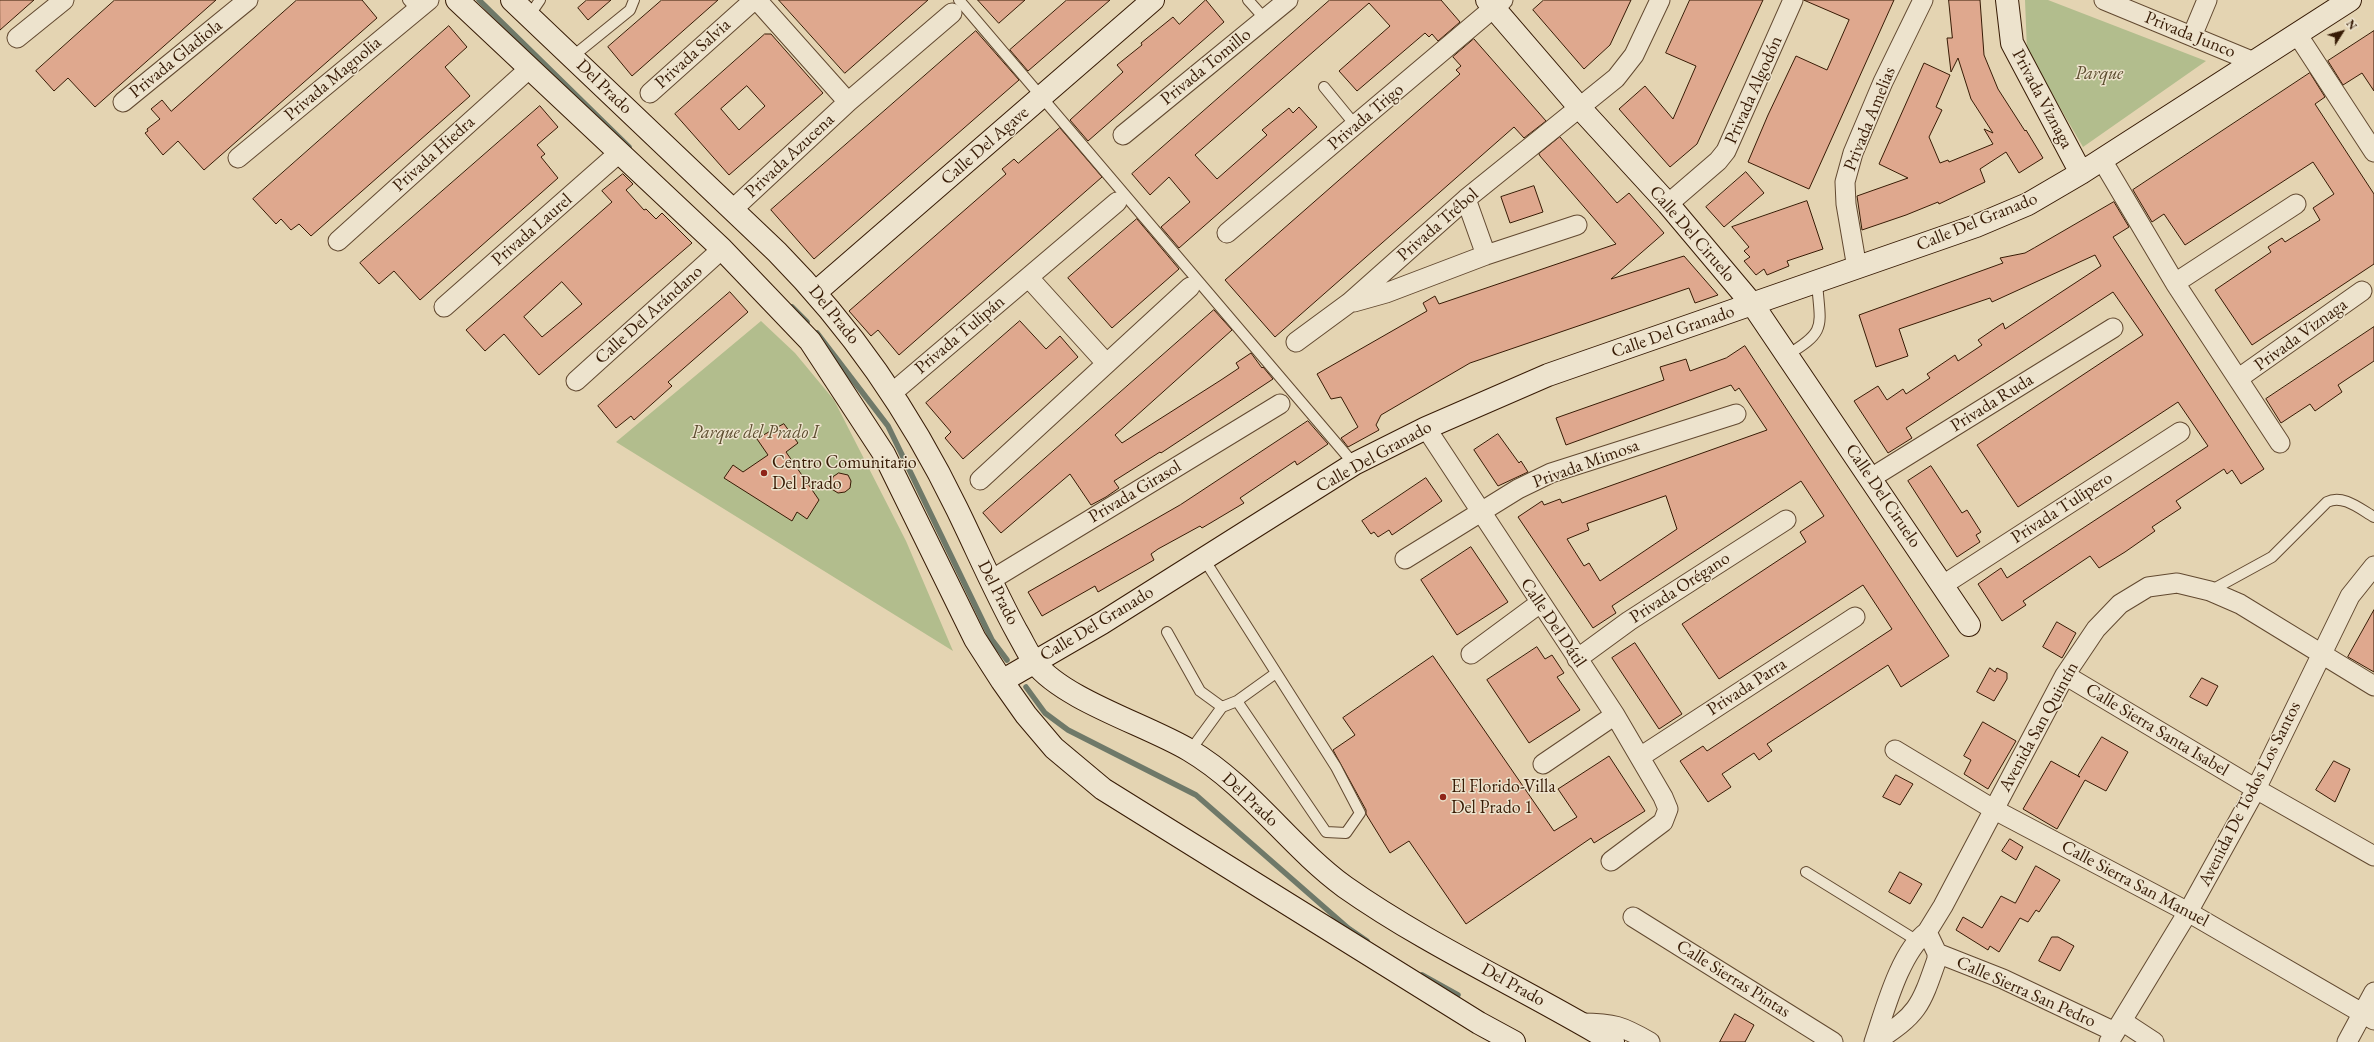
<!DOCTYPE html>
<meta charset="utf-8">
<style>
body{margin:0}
#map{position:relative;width:2374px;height:1042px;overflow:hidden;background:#e4d4b2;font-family:"EB Garamond",serif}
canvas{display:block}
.north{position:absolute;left:2322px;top:12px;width:40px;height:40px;-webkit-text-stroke:3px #ede3cd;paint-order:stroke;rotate:53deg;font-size:11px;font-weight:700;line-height:16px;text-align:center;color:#371b05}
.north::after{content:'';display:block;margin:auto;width:14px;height:18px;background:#371b05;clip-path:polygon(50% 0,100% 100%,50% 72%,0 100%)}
</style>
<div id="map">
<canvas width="2374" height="1042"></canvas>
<div class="north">N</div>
</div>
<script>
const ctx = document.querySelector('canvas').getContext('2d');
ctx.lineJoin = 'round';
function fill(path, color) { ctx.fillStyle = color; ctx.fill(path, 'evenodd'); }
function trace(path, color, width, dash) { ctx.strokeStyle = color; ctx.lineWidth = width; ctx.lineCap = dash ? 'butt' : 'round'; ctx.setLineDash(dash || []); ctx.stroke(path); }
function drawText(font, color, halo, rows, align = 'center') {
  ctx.font = font + ' "EB Garamond",serif'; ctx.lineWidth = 3; ctx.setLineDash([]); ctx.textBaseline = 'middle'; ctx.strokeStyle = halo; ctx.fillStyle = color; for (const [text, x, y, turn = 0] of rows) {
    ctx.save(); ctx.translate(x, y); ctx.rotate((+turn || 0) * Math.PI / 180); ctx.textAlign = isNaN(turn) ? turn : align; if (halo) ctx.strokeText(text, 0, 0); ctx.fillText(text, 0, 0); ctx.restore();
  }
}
fill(new Path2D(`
 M2025,0H2048L2206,61L2083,147L2027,51Z
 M761,321L795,353L834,400L906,541L953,651L616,442Z`), '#b2bd8d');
trace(new Path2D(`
 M479,0L629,147
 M792,307L807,322
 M817,333L888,426L992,640L1007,660
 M1026,687L1045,713L1068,730L1196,795L1348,928L1367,941
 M1422,975L1458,995`), '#6f7969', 5.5);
const building = new Path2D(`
 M0,0H34L0,30Z
 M115,0H216L95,107L68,78L54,91L36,71Z
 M297,0H362L377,18L204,170L178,141L163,155L145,133L148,131L147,129L160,119L151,109L162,100L171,111Z
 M587,0H611L588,20L578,8Z
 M662,0H718L632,76L608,47Z
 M779,0H928L845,73Z
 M978,0H1025L999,23Z
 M1067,0H1110L1028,71L1010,50Z
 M1206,0L1224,22L1088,141L1070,120L1123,72L1117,65L1142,45L1141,43L1173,17L1179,24Z
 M1330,0H1441L1460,22L1438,41L1432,34L1429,37L1425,33L1357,91L1339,71L1390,26L1369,3L1195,155L1217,179L1267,135L1262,130L1289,108L1293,113L1299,107L1317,127L1179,248L1161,227L1190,202L1169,177L1150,195L1132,174Z
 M1544,0H1631L1610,45L1584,69L1533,10Z
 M1690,0H1763L1697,144L1670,167L1619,109L1645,86L1673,119L1696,66L1666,53Z
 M1804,0H1894L1809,189L1748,162L1768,115L1796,56L1827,70L1849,20Z
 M1949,0H1980L1984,55L1998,89L2025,131L2026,130L2043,158L2019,173L2006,152L1980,169L1985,182L1939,204L1938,202L1906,215L1862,230L1857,196L1908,178L1879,164L1924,63L1950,75L1936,107L1942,110L1929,137L1940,163L1948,160L1949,162L1993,144L1984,129L1993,133L1971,99L1958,58L1951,72L1947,38H1952Z
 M449,26L467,47L445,67L470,96L311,236L299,224L291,230L281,219L276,224L253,199Z
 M976,31L1019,80L814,259L771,210Z
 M2374,31V91L2362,73L2343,85L2328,61Z
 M765,34H771L823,93L729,175L675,114ZM747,86L765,106L739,130L721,109Z
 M1474,39L1546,121L1524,138L1514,127L1275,337L1225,280L1460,74L1456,70L1461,66L1453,57Z
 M2310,73L2325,97L2315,104L2374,194V264L2252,345L2215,290L2271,252L2268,247L2282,238L2285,242L2320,220L2313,208L2334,194L2313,162L2185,245L2164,214L2152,222L2133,190Z
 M540,106L558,127L537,145L545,154L541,157L558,178L420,300L394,271L379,284L360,263Z
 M1060,128L1102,177L899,355L878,330L871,336L849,311L1006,174L1002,169L1014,159L1018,163Z
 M1560,137L1617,203L1629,193L1664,233L1611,279L1684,256L1718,295L1695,303L1689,288L1470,363L1381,415L1376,425L1379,430L1348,447L1341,438L1358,427L1341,397L1331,399L1317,374L1427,311L1423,303L1435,296L1439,304L1616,244L1540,156L1539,154Z
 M1746,172L1764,193L1724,227L1706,207Z
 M623,174L633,184L626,190L644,210L646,209L656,219L662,213L692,243L539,375L504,334L485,351L466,330L612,202L602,191ZM562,282L582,304L542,337L524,317Z
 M1534,186L1543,212L1510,223L1501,197Z
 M1807,201L1823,249L1787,261L1789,266L1767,275L1764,269L1756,275L1744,261L1750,257L1744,251L1749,247L1732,227Z
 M2114,202L2129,227L2113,237L2264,469L2241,484L2232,470L2227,474L2224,469L2176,501L2181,508L2152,527L2155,531L2125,552L2099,568L2090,556L2023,601L2026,605L2002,621L1978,584L2001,568L2007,578L2208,446L2178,402L2018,507L1977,445L2143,335L2113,292L1906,428L1912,438L1888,453L1854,401L1878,386L1887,400L1903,389L1906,394L1930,378L1927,374L1955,355L1958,361L1982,345L1978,340L2003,323L2005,329L2101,266L2095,255L1992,302L1990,298L1899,329L1908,356L1876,367L1859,315L2003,263L2000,258L2025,253L2034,248Z
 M1137,219L1179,269L1112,328L1068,278Z
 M730,292L748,312L668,382L672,386L634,420L631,416L616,428L598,406Z
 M1214,310L1232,330L1115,435L1122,443L1221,380L1239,368L1236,363L1251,353L1262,368L1263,367L1273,379L1161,453L1160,452L1114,481L1119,488L1106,497L1091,505L1070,474L1001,533L983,513Z
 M1020,321L1046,349L1060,336L1078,357L963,459L945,438L951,432L926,403Z
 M2374,327V361L2338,385L2342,392L2315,411L2310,404L2281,423L2266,399Z
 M1745,346L1949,656L1901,687L1888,665L1767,744L1772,751L1759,760L1754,753L1722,774L1731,787L1708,802L1680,761L1703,746L1707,751L1892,629L1863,585L1719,679L1682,624L1806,542L1800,532L1824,516L1801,481L1612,606L1616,613L1593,628L1518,517L1542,501L1544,505L1560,499L1562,503L1767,430L1739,388L1735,391L1731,385L1566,445L1556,418L1664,380L1660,367L1686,359L1690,371L1726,358ZM1666,496L1677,529L1600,581L1589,563L1584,566L1567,539L1589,530L1587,524Z
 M1308,421L1328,444L1297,465L1295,461L1240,498L1244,503L1202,528L1200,526L1158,549L1151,554L1154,560L1098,592L1095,586L1042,616L1028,592L1180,505Z
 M784,424L798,443L786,452L819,500L807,519L797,512L792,521L724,478L733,465L743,472L768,455L757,439Z
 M1498,434L1519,463L1521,461L1528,472L1498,486L1474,450Z
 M1931,466L1962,513L1967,510L1981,532L1976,535L1980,542L1957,557L1908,481Z
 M839,473L848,475L851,481L850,488L845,492L838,493L830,488L833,477Z
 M1426,478L1442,501L1392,535L1389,530L1378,537L1374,532L1371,534L1362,521Z
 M1471,547L1508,602L1457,635L1421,580Z
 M2374,610V672L2348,657Z
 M2057,622L2076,633L2062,658L2043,647Z
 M1635,643L1682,714L1659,729L1612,658Z
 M1537,647L1545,659L1552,655L1564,673L1557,677L1580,710L1529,743L1487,680Z
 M1433,656L1554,831L1577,817L1558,789L1609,756L1645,811L1594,843L1591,838L1466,924L1409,841L1390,853L1366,814V810L1333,750L1355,735L1343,718Z
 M1990,668L1995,672L1997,668L2007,673V679L1994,701L1977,692Z
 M2202,678L2218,686L2207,706L2190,697Z
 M1983,722L2016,741L1988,789L1964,774L1971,760L1964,756Z
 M2102,737L2128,752L2106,791L2085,780L2057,829L2023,809L2051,761L2080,777L2078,776Z
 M2334,761L2350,769L2335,802L2316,790Z
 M1896,775L1913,784L1900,805L1883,797Z
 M2010,839L2023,847L2016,860L2002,851Z
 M2036,866L2060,880L2039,912L2036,910L2028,922L2020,918L1999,952L1990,946L1988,950L1956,930L1963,917L1982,928L2001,896L2015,903Z
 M1900,872L1922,884L1910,904L1889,892Z
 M2052,937H2058L2074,946L2060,971L2039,961Z
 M1735,1014L1754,1025L1745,1042H1720Z`);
fill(building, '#dfa88e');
trace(building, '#371b05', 1);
const lane = new Path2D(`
 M408,0L417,10
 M959,0L1354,464
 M1248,0L1265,19
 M529,16L540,0
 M572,57L630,10L634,0
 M1324,87L1356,126
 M1787,355C1828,331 1820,326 1817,282
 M1204,559L1336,767L1360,813L1346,833L1326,832L1237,701
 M2210,591L2272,557L2327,502C2343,494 2360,509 2374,517
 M1167,632L1200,691L1222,707L1237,701L1276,673
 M1190,751L1222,707
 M1806,872L1916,940`);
const street = new Path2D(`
 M757,0L848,102
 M2104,0L2254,62
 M2297,34L2374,152
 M2192,36L2207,0
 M17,38L64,0
 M650,93L754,0
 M123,102L248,0
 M1123,135L1288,0
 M238,158L429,0
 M2102,160L2175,283L2280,443
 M1466,199L1486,255
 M1668,204L1718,161L1726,151L1793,0
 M732,210L848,102L952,13
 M1227,233L1503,0
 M338,241L530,68
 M1857,268L1846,204L1845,182L1853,153L1883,82L1923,0
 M1029,278L1106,363
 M2175,283L2296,204
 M1354,302L1386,293L1486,255L1577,225
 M444,307L620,152
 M1296,342L1349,303L1466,199L1616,78L1634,55L1660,0
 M2239,378L2362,291
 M576,381L722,249
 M892,393L1117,202
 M1426,428L1615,715L1663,797L1668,809L1663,822L1611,861
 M1871,478L2113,328
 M980,480L1190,287
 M1405,559L1518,489L1551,473L1736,414
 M991,580L1280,404
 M1943,585L2180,432
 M1471,654L1540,603
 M1577,659L1629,621L1786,520
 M2065,675L2256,789L2374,856
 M1895,750L1993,809L2188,912L2374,1020
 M1640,757L1855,617
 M1543,764L1615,715
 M1633,917L1833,1042
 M1937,953L2003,979L2115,1032
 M2122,1021L2154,1042
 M1581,1023C1614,1023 1622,1026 1650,1042
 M1874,1042C1885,1010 1900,952 1927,932
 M1875,1042C1918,1014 1920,1008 1937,959V953L1927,932L1943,906L2065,675L2096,629L2120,604L2148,587L2177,583L2210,591L2240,604L2374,686
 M2109,1042L2188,912L2256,789L2350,596L2374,566
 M2347,1042L2374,992`);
const secondary = new Path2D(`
 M457,0L722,249L810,341L884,454L975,639L1002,681L1026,715L1054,748L1103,789L1479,1023L1514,1042
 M512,0L777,252C851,327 911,414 957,509C977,550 995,592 1017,632C1023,642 1028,654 1035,663C1064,700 1147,725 1189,750C1250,786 1289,846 1345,887C1429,946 1525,989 1613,1042
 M1487,0L1580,108L1668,204L1753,305L1969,625
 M2007,0L2012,43L2081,173
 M816,292L1153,0
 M1002,681L1102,623L1354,464L1426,428L1548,375L1976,226L2028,204L2081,173L2350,0`);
trace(lane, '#624930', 12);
trace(street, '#624930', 21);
trace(secondary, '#371b05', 24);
trace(lane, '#ede3cd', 10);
trace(street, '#ede3cd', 19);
trace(secondary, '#ede3cd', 22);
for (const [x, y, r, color] of [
 [764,473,4,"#8f2418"],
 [1443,797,4,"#8f2418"]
]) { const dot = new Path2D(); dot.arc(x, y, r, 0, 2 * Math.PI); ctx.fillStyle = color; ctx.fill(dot); trace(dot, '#ede3cd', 1.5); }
drawText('18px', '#371b05', '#ede3cd', [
 ["Privada Junco",2190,35,22],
 ["Privada Salvia",693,54,-42],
 ["Privada Gladiola",176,59,-39],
 ["Privada Tomillo",1206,67,-39],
 ["Privada Magnolia",333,79,-40],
 ["Del Prado",604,87,44],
 ["Privada Algodón",1754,90,-66],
 ["Privada Viznaga",2042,99,62],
 ["Privada Trigo",1366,117,-40],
 ["Privada Amelias",1870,119,-68],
 ["Calle Del Agave",985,146,-41],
 ["Privada Hiedra",434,154,-42],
 ["Privada Azucena",790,156,-43],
 ["Calle Del Granado",1977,222,-22],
 ["Privada Trébol",1438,225,-41],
 ["Privada Laurel",532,230,-41],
 ["Calle Del Ciruelo",1692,234,49],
 ["Calle Del Arándano",649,315,-42],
 ["Del Prado",834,315,51],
 ["Calle Del Granado",1673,332,-19],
 ["Privada Tulipán",960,335,-40],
 ["Privada Viznaga",2301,335,-36],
 ["Privada Ruda",1992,403,-32],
 ["Calle Del Granado",1374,457,-29],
 ["Privada Mimosa",1586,464,-20],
 ["Privada Girasol",1135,492,-31],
 ["Calle Del Ciruelo",1883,496,56],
 ["Privada Tulipero",2062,508,-33],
 ["Privada Orégano",1680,588,-33],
 ["Del Prado",998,593,63],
 ["Calle Del Dátil",1553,623,56],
 ["Calle Del Granado",1097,624,-31],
 ["Privada Parra",1747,687,-33],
 ["Avenida San Quintín",2039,727,-61],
 ["Calle Sierra Santa Isabel",2157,730,31],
 ["Avenida De Todos Los Santos",2250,794,-63],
 ["Del Prado",1250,800,43],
 ["Calle Sierra San Manuel",2135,884,28],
 ["Calle Sierras Pintas",1733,979,32],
 ["Del Prado",1513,985,29],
 ["Calle Sierra San Pedro",2026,992,24]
]);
drawText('italic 18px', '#5c4c2e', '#ede3cd', [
 ["Parque",2099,74],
 ["Parque del Prado I",755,433]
]);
drawText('18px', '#371b05', '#ede3cd', [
 ["Centro Comunitario",772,463],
 ["Del Prado",772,484],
 ["El Florido-Villa",1451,787],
 ["Del Prado 1",1451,808]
], 'left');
</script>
